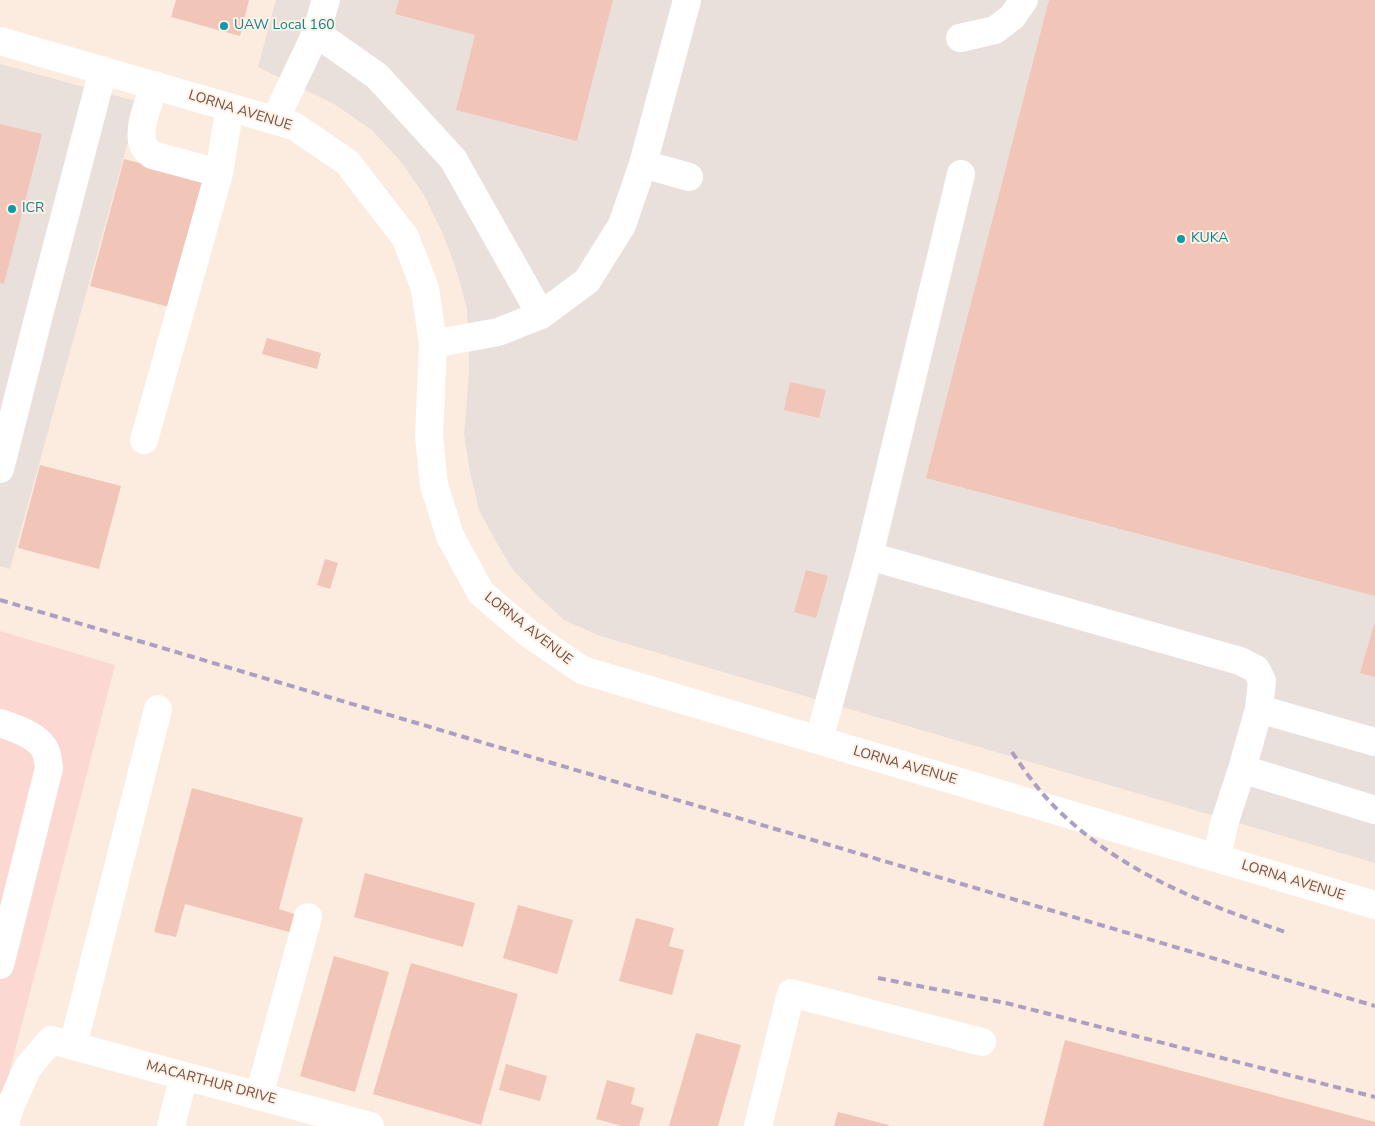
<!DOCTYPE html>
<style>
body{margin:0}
canvas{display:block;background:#fcecdf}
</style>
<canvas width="1375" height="1126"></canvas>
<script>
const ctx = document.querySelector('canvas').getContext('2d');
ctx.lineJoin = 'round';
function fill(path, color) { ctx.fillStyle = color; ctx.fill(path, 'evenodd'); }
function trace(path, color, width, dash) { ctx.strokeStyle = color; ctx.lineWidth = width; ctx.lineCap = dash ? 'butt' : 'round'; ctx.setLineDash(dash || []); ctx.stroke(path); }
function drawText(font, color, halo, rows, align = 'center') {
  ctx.font = font + ' "Nunito Sans",sans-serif'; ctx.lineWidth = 4; ctx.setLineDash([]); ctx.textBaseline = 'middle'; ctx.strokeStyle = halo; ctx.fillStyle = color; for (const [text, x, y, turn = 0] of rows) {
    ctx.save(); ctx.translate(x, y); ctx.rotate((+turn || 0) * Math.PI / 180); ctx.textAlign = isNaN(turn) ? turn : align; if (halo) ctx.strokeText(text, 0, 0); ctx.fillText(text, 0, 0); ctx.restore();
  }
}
fill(new Path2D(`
 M0,631L115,665L0,1108Z`), '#fcd8d3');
fill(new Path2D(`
 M276,0H1375V863L600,636L564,620L539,597L513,570L495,540L479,510L470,472L464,435L469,372L467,308L455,266L442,232L424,195L402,163L372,130L334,104L258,67Z
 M0,64L139,102L10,569L0,566Z`), '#eae0db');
fill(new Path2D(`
 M176,0H249L240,36L171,17Z
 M399,0H613L577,141L456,110L475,35L395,14Z
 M1049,0H1375V596L926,478Z
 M0,124L42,134L4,284L0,283Z
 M124,159L207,181L173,308L90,286Z
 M267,338L321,353L317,369L262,354Z
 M790,382L826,390L819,418L784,410Z
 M40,465L121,486L99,569L18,548Z
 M325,559L338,563L330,589L317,585Z
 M806,570L828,576L816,618L794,612Z
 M1374,625H1375V677L1360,673Z
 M192,788L303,818L279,909L297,915L293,933L185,904L176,937L154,932Z
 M365,873L475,903L463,947L354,917Z
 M518,905L573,920L557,974L503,958Z
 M636,918L674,928L669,946L684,950L672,995L619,981Z
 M334,956L389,972L355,1092L300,1076Z
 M411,963L518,994L481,1125L373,1094Z
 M696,1033L741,1045L718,1126H669Z
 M1065,1040L1375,1122V1126H1043Z
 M506,1064L547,1076L540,1101L499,1090Z
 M607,1080L635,1088L631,1104L644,1108L639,1126H622L596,1119Z
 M838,1112L889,1125V1126H834Z`), '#f1c5b7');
trace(new Path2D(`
 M316,33L326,0
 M960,38L995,30L1012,17L1024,0
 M0,41L294,126L347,162L405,237L425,288L433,344L429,436L434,485L450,536L481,593L528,633L582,670L1375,905
 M155,85C149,102 136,130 144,147C146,150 149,152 152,155L219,173
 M275,120L316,33L377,76L453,159L541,315
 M643,164L689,177
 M961,174L869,556L1240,661L1256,669L1262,681L1259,709L1242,769L1224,824L1217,858
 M433,344L498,332L541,315L587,281L622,225L643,164L687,0
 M144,440L219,173L230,107
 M0,469L40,311L103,70
 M1259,709L1375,742
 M0,723C15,728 40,736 46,752C48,757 48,763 49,768L0,965
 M819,740L869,556
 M1242,769L1375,810
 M73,1046L158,709
 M259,1096L308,917
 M5,1126L10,1107L28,1067L51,1040L370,1126
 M171,1126L184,1076
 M758,1126L791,993L982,1042`), '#fff', 28);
trace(new Path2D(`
 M0,600L1375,1006
 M1012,752C1026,773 1041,794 1059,811C1123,873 1202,903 1285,932
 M878,978L1006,1003L1375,1097`), '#ad9fc4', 4, [8, 5]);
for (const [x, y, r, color] of [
 [224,26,5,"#0f9aa8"],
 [12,209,5,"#0f9aa8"],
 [1181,239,5,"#0f9aa8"]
]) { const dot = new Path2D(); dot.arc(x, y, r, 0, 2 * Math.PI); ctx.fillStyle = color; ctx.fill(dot); trace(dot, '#fff1e5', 2); }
drawText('14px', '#0d838f', '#fff1e5', [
 ["UAW Local 160",234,26],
 ["ICR",22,209],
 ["KUKA",1191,239]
], 'left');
drawText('14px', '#725047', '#fff1e5', [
 ["LORNA AVENUE",240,111,17],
 ["LORNA AVENUE",528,629,38],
 ["LORNA AVENUE",905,766,16],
 ["LORNA AVENUE",1293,881,17],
 ["MACARTHUR DRIVE",211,1083,15]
]);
</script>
